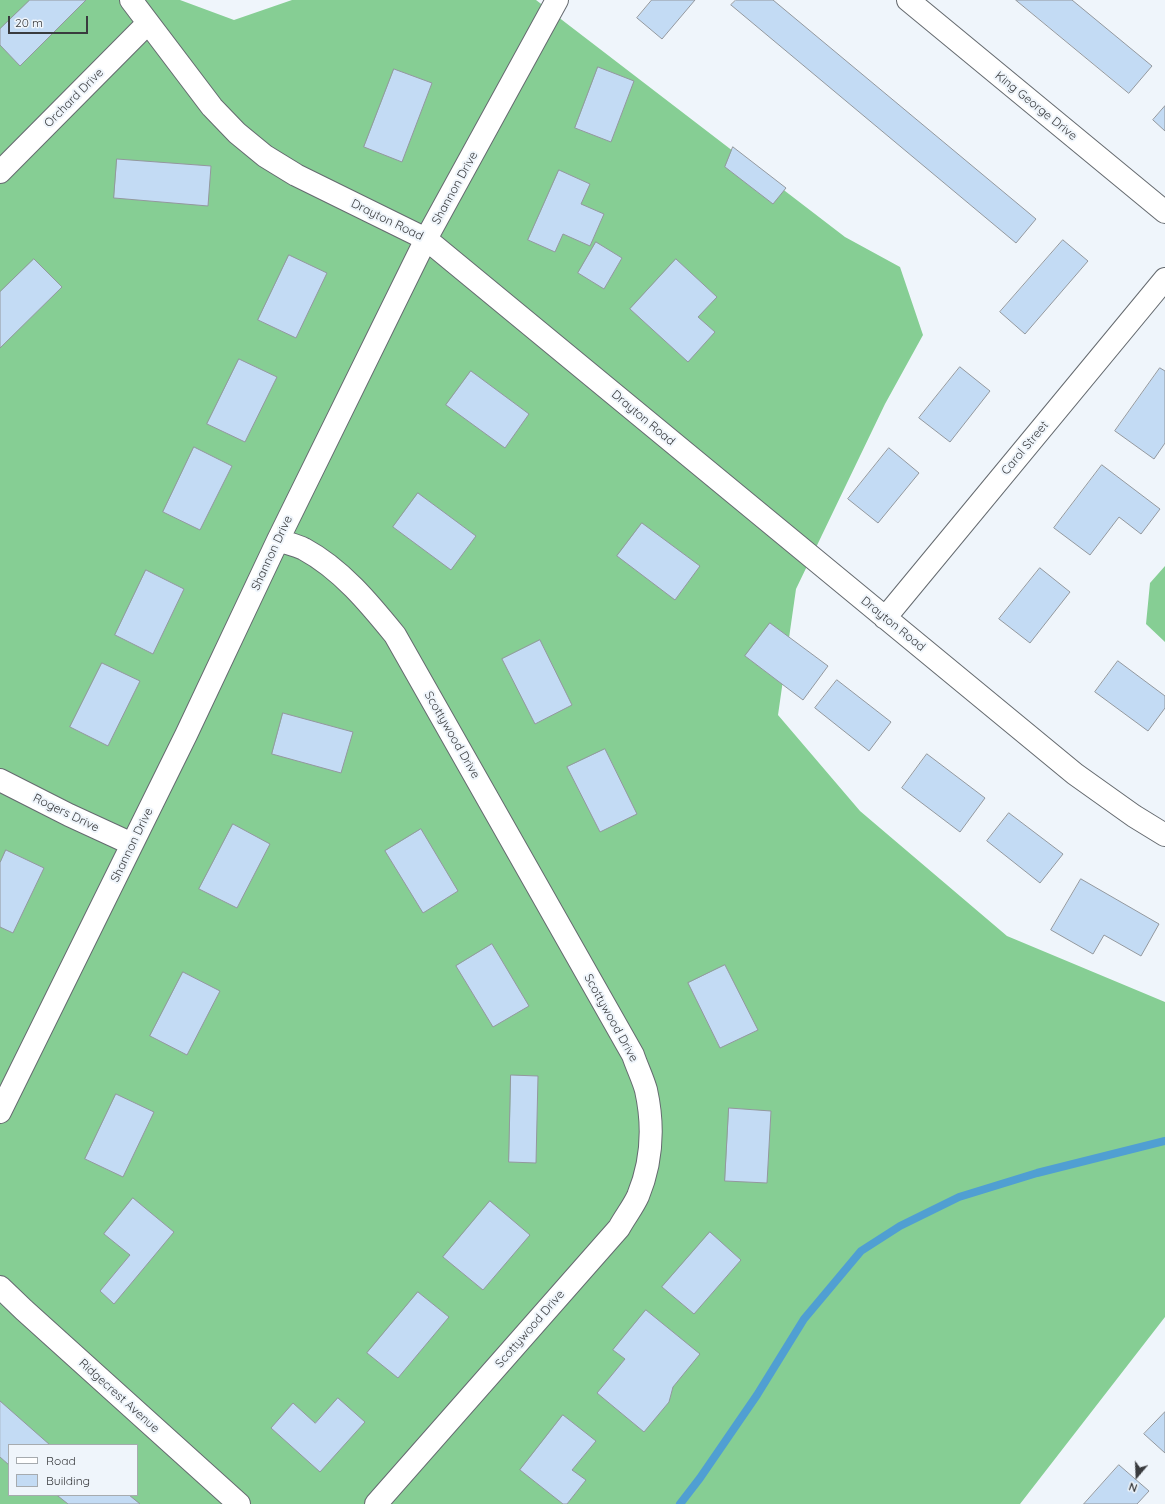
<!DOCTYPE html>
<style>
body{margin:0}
#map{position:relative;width:1165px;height:1504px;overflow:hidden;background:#eff5fb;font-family:Quicksand,sans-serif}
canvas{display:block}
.legend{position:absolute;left:8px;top:1444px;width:130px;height:52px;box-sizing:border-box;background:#eff5fb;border:1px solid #a6abaf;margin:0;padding:5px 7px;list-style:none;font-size:12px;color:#393b3e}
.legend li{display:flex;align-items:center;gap:8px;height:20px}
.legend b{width:20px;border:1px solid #a6abaf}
.north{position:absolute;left:1117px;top:1456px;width:40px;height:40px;-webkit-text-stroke:3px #eff5fb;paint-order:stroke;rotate:199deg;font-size:11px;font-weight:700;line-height:16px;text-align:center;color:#393b3e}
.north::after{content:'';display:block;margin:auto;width:14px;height:18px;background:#393b3e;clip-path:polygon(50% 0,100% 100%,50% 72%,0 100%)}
.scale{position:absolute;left:8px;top:16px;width:80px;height:18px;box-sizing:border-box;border:2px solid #393b3e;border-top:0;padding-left:5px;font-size:12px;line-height:14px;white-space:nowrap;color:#393b3e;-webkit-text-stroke:3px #eff5fb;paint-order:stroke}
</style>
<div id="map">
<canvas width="1165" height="1504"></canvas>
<ul class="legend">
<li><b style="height:5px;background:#fff"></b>Road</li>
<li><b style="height:11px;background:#c3dbf4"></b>Building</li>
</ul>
<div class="north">N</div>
<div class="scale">20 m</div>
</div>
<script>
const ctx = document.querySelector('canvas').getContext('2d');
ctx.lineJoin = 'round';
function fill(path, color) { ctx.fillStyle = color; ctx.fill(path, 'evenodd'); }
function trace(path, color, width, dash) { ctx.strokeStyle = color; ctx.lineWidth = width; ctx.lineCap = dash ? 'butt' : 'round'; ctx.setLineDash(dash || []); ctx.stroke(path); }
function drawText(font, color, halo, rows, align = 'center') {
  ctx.font = font + ' Quicksand,sans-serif'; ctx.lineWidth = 4; ctx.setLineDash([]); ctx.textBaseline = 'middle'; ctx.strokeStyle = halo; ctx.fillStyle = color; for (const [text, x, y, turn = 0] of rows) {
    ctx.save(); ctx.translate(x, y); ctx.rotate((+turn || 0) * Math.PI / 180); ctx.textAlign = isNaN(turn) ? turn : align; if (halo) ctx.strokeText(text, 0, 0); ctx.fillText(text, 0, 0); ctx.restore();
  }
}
fill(new Path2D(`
 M0,0H180L234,20L292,0H536L845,237L900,267L923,335L885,404L796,589L778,715L860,811L1007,936L1165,1002V1317L1020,1504H0ZM9,1445H137V1495H9Z
 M1165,566V642L1146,624L1150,583Z`), '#86ce94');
trace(new Path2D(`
 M680,1504L700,1478L757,1395L804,1319L861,1251L900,1226L959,1197L1037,1173L1165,1141`), '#509fd2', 8);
const building = new Path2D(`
 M30,0H86L20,66L0,45V29Z
 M652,0H695L662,39L637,18Z
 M736,0H773L1036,219L1016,243L731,5Z
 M1016,0H1072L1152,66L1129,93Z
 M598,67L634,81L611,142L575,128Z
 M394,69L432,83L402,162L364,147Z
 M1165,106V131L1153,120Z
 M733,147L786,188L773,204L725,167Z
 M117,159L211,166L208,206L114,198Z
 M559,170L590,184L581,204L604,214L590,246L563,234L555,252L528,240Z
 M1063,240L1088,261L1025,334L1000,312Z
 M596,242L622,258L604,289L578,273Z
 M289,255L327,273L296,338L258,320Z
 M34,259L62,287L0,348V292Z
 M676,259L717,297L698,317L715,332L688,362L630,309Z
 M239,359L277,377L245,442L207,424Z
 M960,367L990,391L950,442L919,418Z
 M1160,368L1165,371V443L1154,459L1115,431Z
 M471,371L529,414L505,448L446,405Z
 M194,447L232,466L200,530L163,512Z
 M889,448L919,473L878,523L848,499Z
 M1102,465L1160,509L1141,534L1119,517L1090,555L1054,528Z
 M418,493L476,536L451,570L393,527Z
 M642,523L700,566L675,600L617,556Z
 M1040,568L1070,592L1030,643L999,619Z
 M146,570L184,589L153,654L115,635Z
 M770,623L828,666L803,700L745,656Z
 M540,640L572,705L535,724L502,659Z
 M1118,661L1165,696V708L1148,731L1095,692Z
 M102,663L140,681L108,746L70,727Z
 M837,680L891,722L869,751L815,708Z
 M283,713L353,732L341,773L272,754Z
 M605,749L637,814L600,832L567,767Z
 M927,754L985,798L960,832L902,788Z
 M1009,813L1063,854L1040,883L987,841Z
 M233,824L270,844L237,908L199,889Z
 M421,829L458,891L423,913L385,851Z
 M6,850L44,868L13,933L0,927V863Z
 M1081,879L1159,924L1141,956L1104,935L1093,954L1051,930Z
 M492,944L529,1006L493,1027L456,966Z
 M725,965L758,1030L720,1048L688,983Z
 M183,972L220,991L187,1055L150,1036Z
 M511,1075L538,1076L536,1163L509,1162Z
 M116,1094L154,1112L123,1177L85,1159Z
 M729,1108L771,1111L767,1183L725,1181Z
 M133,1198L174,1232L114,1304L100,1291L130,1255L104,1234Z
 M490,1201L530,1235L483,1290L443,1257Z
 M710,1232L741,1260L694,1314L662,1287Z
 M418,1292L449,1317L398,1378L367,1353Z
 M646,1310L700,1354L673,1387L669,1402L644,1432L597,1393L625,1359L613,1350Z
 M338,1398L365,1422L320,1472L271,1428L293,1403L315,1423Z
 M0,1401L50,1445H9V1465L0,1457Z
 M1165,1412V1453L1144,1434Z
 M563,1415L596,1441L572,1470L586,1480L567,1504H563L520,1470Z
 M1119,1465L1149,1491L1137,1504H1084Z
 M59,1495H129L140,1504H68L58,1496Z`);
fill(building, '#c3dbf4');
trace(building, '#93989e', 1);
const minor = new Path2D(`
 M131,0L212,107L237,133L265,156L296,175L426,239L1075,774L1134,816L1165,835
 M908,0L1165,212
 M0,172L148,23
 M278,540C286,543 296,545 304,549C341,569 369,603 395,635L633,1055C637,1067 643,1079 646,1090C654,1126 652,1162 638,1196C633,1207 625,1217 619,1228L376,1504
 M885,618L1165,279
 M0,780L69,815L132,844
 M0,1112L186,735L278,540L426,239L557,0
 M0,1287L24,1310L239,1504`);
trace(minor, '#656a6f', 24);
trace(minor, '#fff', 22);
drawText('12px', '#393b3e', '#eff5fb', [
 ["Orchard Drive",74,98,-45],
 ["King George Drive",1036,106,39],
 ["Shannon Drive",455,188,-61],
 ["Drayton Road",387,220,26],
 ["Drayton Road",643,418,40],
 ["Carol Street",1025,448,-50],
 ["Shannon Drive",272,553,-65],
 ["Drayton Road",893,624,39],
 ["Scottywood Drive",452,735,60],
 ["Rogers Drive",66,813,26],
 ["Shannon Drive",132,845,-64],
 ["Scottywood Drive",611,1018,61],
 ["Scottywood Drive",530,1329,-49],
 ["Ridgecrest Avenue",119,1396,42]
]);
</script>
